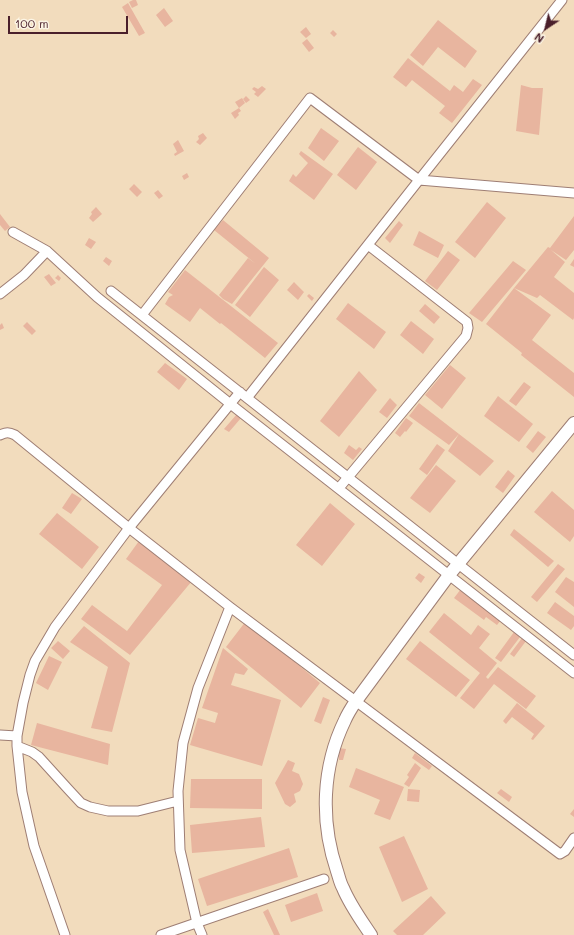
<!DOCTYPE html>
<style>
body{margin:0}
#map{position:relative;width:574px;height:935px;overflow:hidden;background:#f2dcbd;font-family:Mali,sans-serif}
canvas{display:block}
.north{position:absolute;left:526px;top:8px;width:40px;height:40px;-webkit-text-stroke:3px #fcf5e5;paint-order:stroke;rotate:215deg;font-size:11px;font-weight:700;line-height:16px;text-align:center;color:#4a1f2b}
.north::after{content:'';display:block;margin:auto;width:14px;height:18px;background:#4a1f2b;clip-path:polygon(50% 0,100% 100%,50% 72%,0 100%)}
.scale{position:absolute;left:8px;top:16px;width:120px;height:18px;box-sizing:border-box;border:2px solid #4a1f2b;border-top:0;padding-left:5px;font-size:12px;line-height:14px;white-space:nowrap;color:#4a1f2b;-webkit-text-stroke:3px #fcf5e5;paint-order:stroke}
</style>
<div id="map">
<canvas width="574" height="935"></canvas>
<div class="north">N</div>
<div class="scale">100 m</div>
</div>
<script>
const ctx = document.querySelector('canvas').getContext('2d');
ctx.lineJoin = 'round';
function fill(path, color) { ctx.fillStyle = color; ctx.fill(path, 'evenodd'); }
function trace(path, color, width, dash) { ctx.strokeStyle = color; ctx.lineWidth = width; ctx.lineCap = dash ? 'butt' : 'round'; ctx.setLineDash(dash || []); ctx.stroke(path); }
fill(new Path2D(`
 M133,0H136L138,5L132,8L129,2Z
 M128,3L145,33L139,36L122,7Z
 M164,8L173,21L165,27L156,15Z
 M438,20L477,51L465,68L438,47L423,66L410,55Z
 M306,27L311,34L306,38L300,32Z
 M333,30L337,34L334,37L330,33Z
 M307,39L314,48L309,52L302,43Z
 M408,58L450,91L454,85L463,92L473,79L482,85L452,123L439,113L445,106L412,80L406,87L393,77Z
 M521,85L532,88H543L539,135L516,131Z
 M262,86L266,89L258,97L254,94L256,92L252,89L254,87L258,89Z
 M246,96L250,100L246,103L243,99Z
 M242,98L245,103L239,108L235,102Z
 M239,108L241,111L238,113L239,115L235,119L231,113Z
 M321,128L339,141L324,161L308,148Z
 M203,133L207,138L200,145L196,142L199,139L198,136Z
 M178,140L184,151L175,156L174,154L177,152L173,144Z
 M358,147L377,162L356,190L337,175Z
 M301,151L333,174L314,200L289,181L293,174L296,177L308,163L299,154Z
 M187,173L189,177L184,180L182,176Z
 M134,184L142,192L137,197L129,189Z
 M158,190L163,196L159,199L154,193Z
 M487,202L506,218L475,258L455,242Z
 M96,207L102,214L93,222L89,218L92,214L91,212Z
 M0,214L10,227L5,231L0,225Z
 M574,216V250L566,260L551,250L565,262L554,277L574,293V318L573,320L540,295L537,298L514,288L548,247L550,248Z
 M223,220L269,258L232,304L223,299L219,295L248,258L256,264L214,230Z
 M399,221L403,225L390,243L385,238Z
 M419,231L444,245L438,258L413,245Z
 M89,238L96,242L91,249L85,245Z
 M448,251L460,260L437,290L425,281Z
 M106,257L112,261L109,266L103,261Z
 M574,259V267L570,265Z
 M513,261L526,270L482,322L469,313Z
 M264,267L279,280L250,317L235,305Z
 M185,270L278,343L265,358L221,323L220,324L200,308L190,322L165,304L169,297L173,295L168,292Z
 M49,274L56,283L51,286L44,277Z
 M58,275L61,278L59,281L55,278Z
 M294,282L304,292L298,300L287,290Z
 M514,288L551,315L532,340L574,373V397L521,355L522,353L486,324Z
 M309,294L314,298L312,301L307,296Z
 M348,303L386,332L374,349L336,319Z
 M425,304L440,317L434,324L419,311Z
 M411,321L434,339L423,354L400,335Z
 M27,322L36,331L32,335L23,326Z
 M2,323L4,328L0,330V325Z
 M165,363L187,379L179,390L157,372Z
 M450,365L466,378L442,409L425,395Z
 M359,371L377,390L339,437L320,421Z
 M524,382L531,387L516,406L509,401Z
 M498,396L533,424L519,442L484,416Z
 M390,398L397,405L387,418L379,412Z
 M419,403L459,434L449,445L409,416Z
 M237,414L241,418L229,432L224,429Z
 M406,418L413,423L406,432L405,431L400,437L395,433Z
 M538,431L546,437L533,453L526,447Z
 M459,434L494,461L480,476L448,451Z
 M437,444L445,450L427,475L419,469Z
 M349,445L356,450L359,447L362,449L353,460L344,453Z
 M436,465L456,481L430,513L410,498Z
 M508,470L515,476L503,493L495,487Z
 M552,491L574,510V536L570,542L534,512Z
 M72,493L82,499L71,514L62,508Z
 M330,503L355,524L322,566L296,545Z
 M57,513L99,547L82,569L39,534Z
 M514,529L554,561L548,567L510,535Z
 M139,541L192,581L130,655L81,619L92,605L127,631L162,585L126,559Z
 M558,564L565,569L537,602L531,597Z
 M419,573L425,577L421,583L415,578Z
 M566,577L574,582V607L555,592Z
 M464,585L504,616L497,625L486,617L484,620L454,598Z
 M555,602L574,616V626L571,630L547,613Z
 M444,613L471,635L478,625L490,634L479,648L497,663L486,677L488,679L498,667L536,696L526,709L494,684L474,709L460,698L480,673L429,632Z
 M246,621L320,683L301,708L226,647Z
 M84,626L130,663L112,732L91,728L108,667L70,642Z
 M517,628L523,633L501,662L495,658Z
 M525,634L529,637L514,657L510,654Z
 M58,641L70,651L63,659L51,648Z
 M420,641L470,680L456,697L406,659Z
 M223,648L248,669L244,675L235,673L231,685L281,700L262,766L190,745L198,718L215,723L218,713L202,708Z
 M49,656L62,662L48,690L36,683Z
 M323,697L330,700L321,724L314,721Z
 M517,703L545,726L533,740L531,739L534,734L512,717L506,724L503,721Z
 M37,723L110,744L108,765L31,745Z
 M339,748L346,749L343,760H339Z
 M415,753L432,766L429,770L412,758Z
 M288,760L295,763L292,771L299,774L303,784L300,791L294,794L296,802L290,807L285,804L275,783Z
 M415,763L421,768L409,787L404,784L409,777L407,775Z
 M356,768L404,787L390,820L374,814L380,800L349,787Z
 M191,779H262V809L190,808Z
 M408,789L420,790L419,802L407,801Z
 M501,789L512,797L509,802L497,793Z
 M574,809V817L570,814Z
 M261,817L265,847L192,853L190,825Z
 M404,836L428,889L402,902L379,847Z
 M289,848L298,877L207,906L198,879Z
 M317,893L323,911L291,922L285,905Z
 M431,896L446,913L423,935H397L393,931Z
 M268,909L280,935H274L263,912Z`), '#e8b59f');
const minor = new Path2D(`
 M13,232L47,251L97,297L238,410L574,673
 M111,291L574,655
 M0,294L24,275L47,251
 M142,315L310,98L419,180L574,193
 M247,398L419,180L562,0
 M0,435C6,432 9,432 15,435L129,528L230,607L560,854L565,851L574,838
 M339,488L466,336L468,328L467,322L368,245
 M0,735L17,736
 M17,746L32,752L39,757L68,789L81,803L90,807L108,811H138L178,801
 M65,935L34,846L22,792L17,746V736L23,703L30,675L35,661L55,627L129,528L240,392
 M161,935L324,879
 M202,935L197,923L180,850L178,791L183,743L198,688L230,607`);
const tertiary = new Path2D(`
 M371,935C361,920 350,905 343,888C340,883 339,877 337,871C320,821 322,767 345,720C348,713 352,707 356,701L449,575L574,423`);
trace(minor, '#9e7e74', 11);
trace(tertiary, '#9e7e74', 14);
trace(minor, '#fff', 9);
trace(tertiary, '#fff', 12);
</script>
